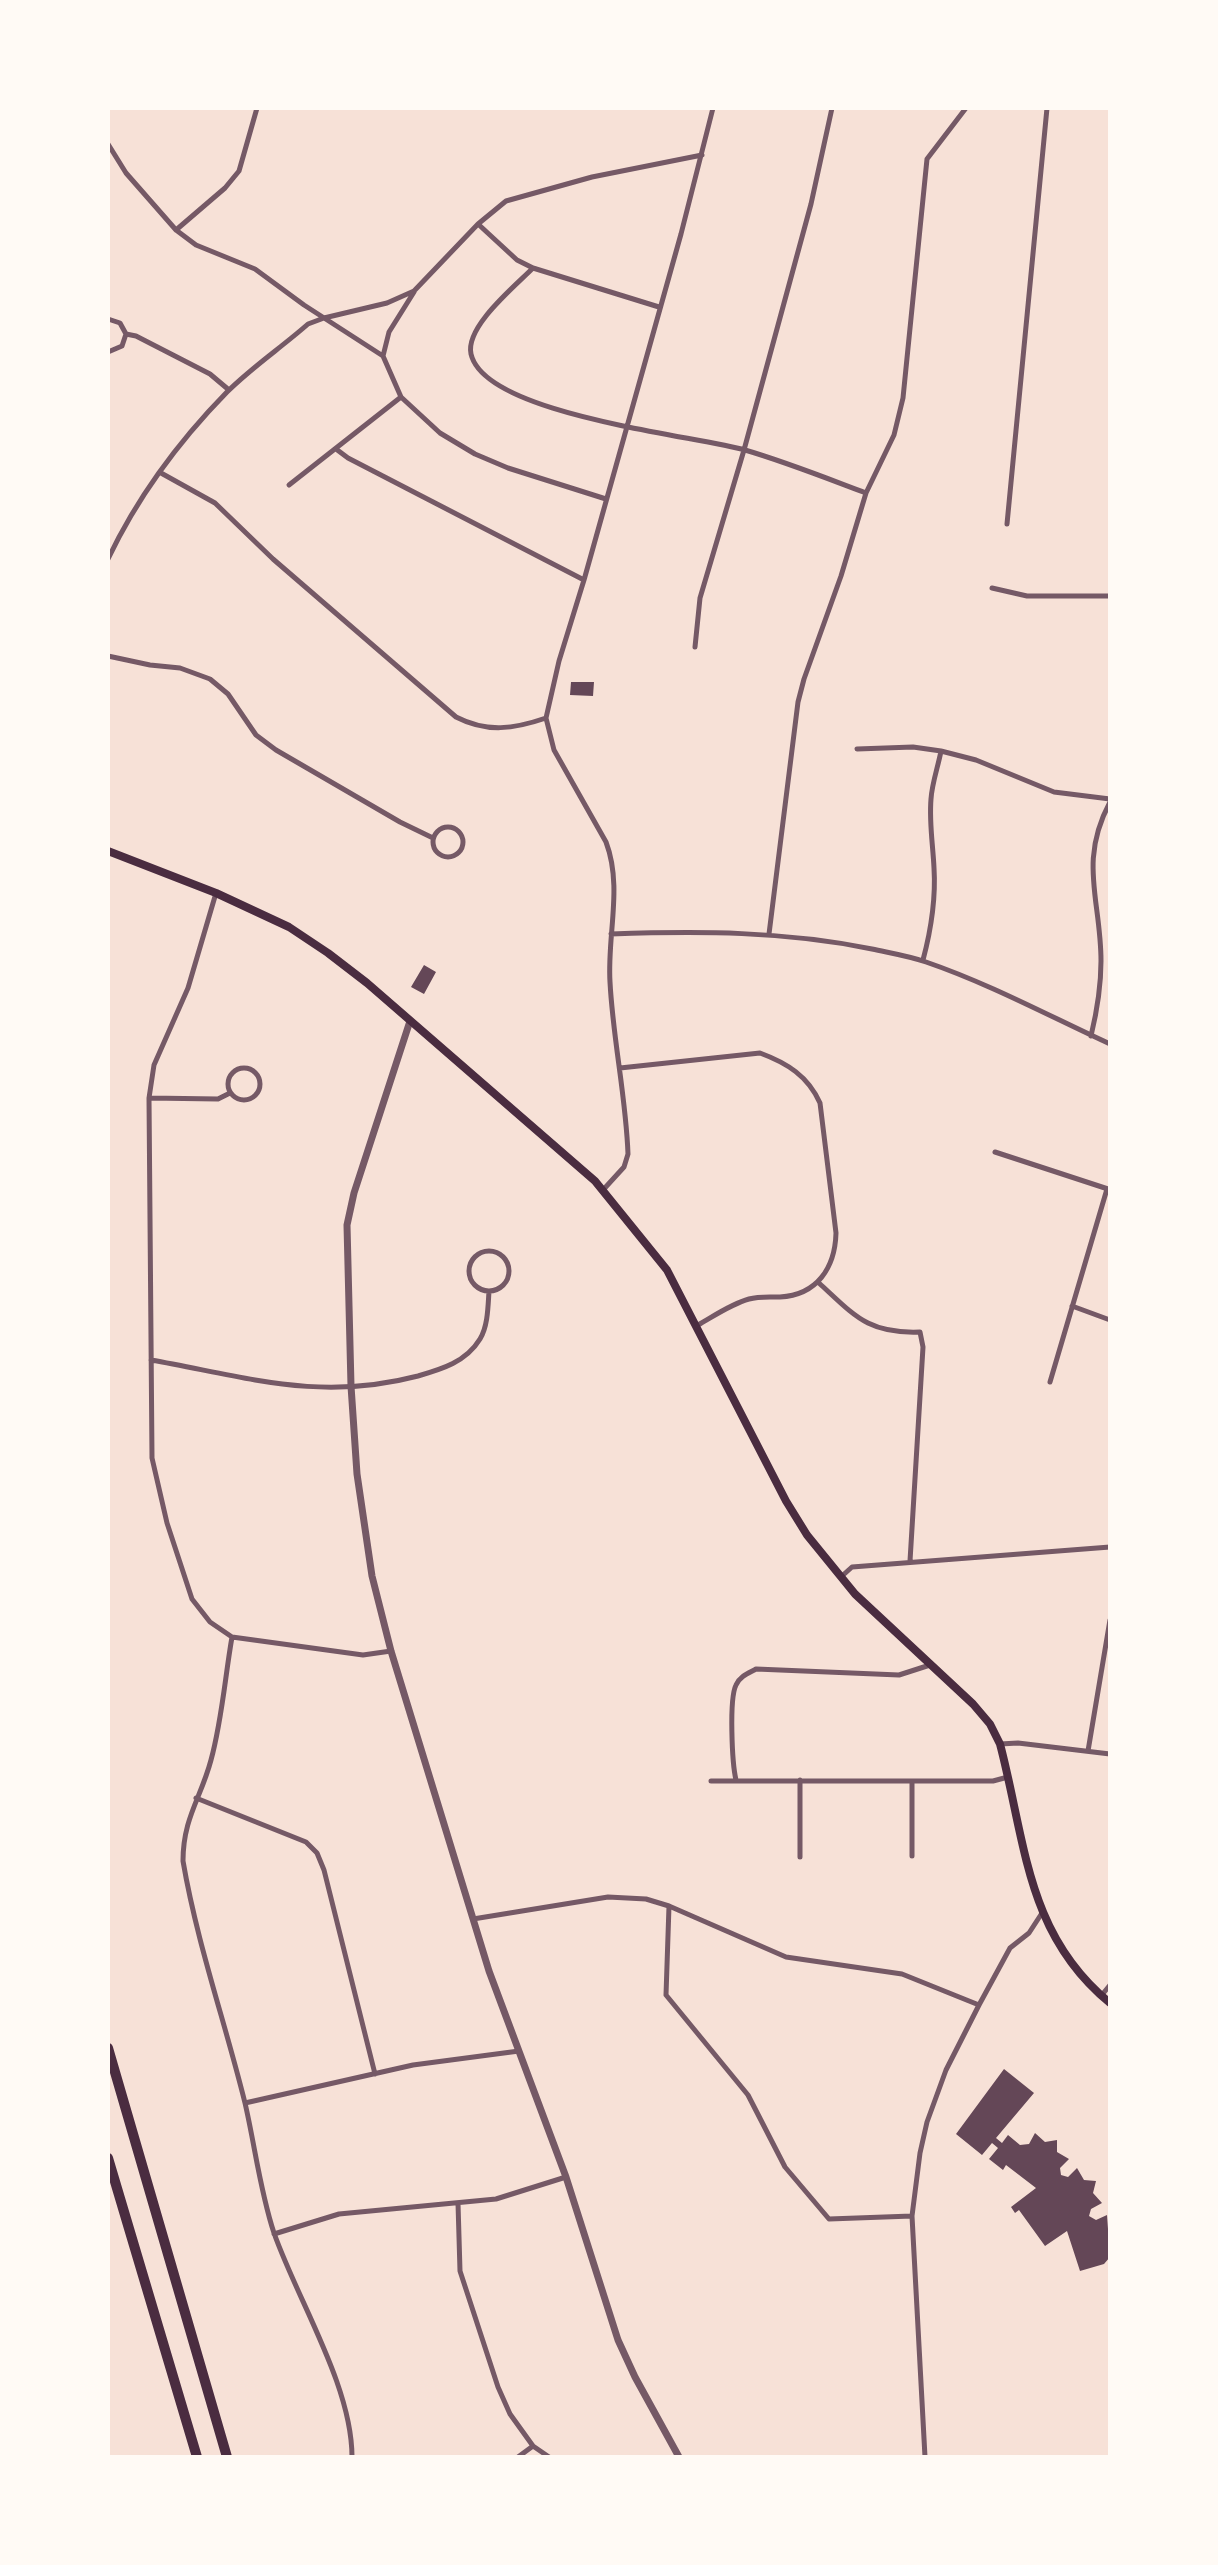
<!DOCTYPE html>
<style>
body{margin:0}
#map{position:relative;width:1218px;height:2565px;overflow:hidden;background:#f7e1d7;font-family:Overpass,sans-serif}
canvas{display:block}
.frame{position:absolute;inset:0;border:110px solid #fffaf5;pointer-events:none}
</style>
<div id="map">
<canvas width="1218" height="2565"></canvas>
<div class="frame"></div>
</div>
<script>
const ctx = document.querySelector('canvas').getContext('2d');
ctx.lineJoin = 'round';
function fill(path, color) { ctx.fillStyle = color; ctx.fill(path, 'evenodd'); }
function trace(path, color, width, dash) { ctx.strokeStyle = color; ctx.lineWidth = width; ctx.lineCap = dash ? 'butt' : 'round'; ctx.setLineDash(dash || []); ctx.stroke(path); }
fill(new Path2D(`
 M571,682H594L593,696L570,695Z
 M424,965L436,972L424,994L411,987Z
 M1004,2069L1034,2093L996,2138L1002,2143L1008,2135L1020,2145L1029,2144L1035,2133L1045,2142L1057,2140V2152L1069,2159L1060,2168L1061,2175L1068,2177L1077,2168L1084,2180L1096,2181L1093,2193L1102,2203L1091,2209L1089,2216L1096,2220L1107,2215L1110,2257L1104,2264L1080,2271L1067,2231L1045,2246L1019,2210L1015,2213L1011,2207L1036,2188L1006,2165L1003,2170L989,2159L998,2148L992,2143L982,2155L956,2134Z`), '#644757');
trace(new Path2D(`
 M108,144L126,173L176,230L196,245L255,269L304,305L383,356L401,397L440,433L475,454L508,468L606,499
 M478,224L517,260L533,268L659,307
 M176,230L225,188L239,171L257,108
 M533,268C514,287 465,327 471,354C485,415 692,435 745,450C786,462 826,478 866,493
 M108,319L120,323L126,334L122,346L108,352
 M126,334L136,336L210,374L229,390
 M383,356L389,332L414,292
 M336,449L348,458L584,580
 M161,473L215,503L273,559L456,717C487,733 514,729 546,718
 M289,485L401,397
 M1007,524L1047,108
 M108,559C137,498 180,440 227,392C252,367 282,347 308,324L324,318L387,303L414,291L478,224L506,201L592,177L702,155
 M992,588L1027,596H1110
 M695,647L700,598L744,450L811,204L832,108
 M108,656L150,665L180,668L210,679L228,694L256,735L276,750L400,822L433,838
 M857,749L913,747L941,751L976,760L1054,792L1110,799
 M433 842a15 15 0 1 1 30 0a15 15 0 1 1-30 0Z
 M216,893L188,988L154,1065L149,1098L152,1458L167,1523L192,1599L210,1622L232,1637L363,1655L391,1651
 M611,934C699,931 785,931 872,949C890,953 909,956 926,962C990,984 1049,1016 1110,1044
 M769,934L798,702L804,679L841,576L866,493L894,435L903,398L927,159L966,108
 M923,960C931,930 936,900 934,868C933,845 929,823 931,799C932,783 938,767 941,751
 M1091,1036C1097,1011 1101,986 1101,961C1101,900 1078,862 1110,802
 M620,1068L760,1053C787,1063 808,1076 820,1103L836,1233C835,1268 817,1295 780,1297C770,1297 759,1296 749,1299C731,1304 714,1316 698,1325
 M228 1084a16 16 0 1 1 32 0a16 16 0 1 1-32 0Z
 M149,1098L218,1099L230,1093
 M995,1152L1108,1189
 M603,1190L624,1167L628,1154C626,1097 613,1040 610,982C607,935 623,887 606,842L554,750L546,718L559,661L584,580L681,234L713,108
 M469 1271a20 20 0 1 1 40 0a20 20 0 1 1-40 0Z
 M819,1283C855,1316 868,1334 920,1332L923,1347L910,1561
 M1072,1306L1110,1320
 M151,1360C247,1377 319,1402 418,1376C442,1369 466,1362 480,1339C488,1326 488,1306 489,1291
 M1050,1382L1107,1189
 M842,1576L852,1567L1110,1547
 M232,1637C225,1677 222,1720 211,1760C201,1798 183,1818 183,1861C197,1943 225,2022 245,2103C255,2146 260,2191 274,2233C298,2301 352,2386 352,2457
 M1000,1744L1018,1743L1110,1754
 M1088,1751L1110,1620
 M736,1780C732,1763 729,1699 736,1685C740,1676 749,1673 756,1669L899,1675L930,1665
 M711,1781H993L1008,1777
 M196,1798L306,1842L317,1853L324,1870L375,2074
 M912,1856V1781
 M800,1857V1780
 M669,1906L666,1995L748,2095L785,2167L829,2219L912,2216
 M473,1919L608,1897L646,1899L669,1906L786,1957L902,1974L979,2005
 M1101,1996L1110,1985
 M245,2103L413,2065L519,2051
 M458,2203L460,2271L498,2387L510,2414L533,2446L549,2457
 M274,2234L339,2214L496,2199L566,2177
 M518,2457L533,2446
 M925,2457L912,2216L920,2153L927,2122L946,2070L979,2005L1010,1948L1029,1933L1042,1913`), '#755966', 5);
trace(new Path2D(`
 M410,1021L354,1193L347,1225L351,1386L357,1474L372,1576L391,1651L489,1971L566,2177L618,2340L635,2377L679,2457`), '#755966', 7);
trace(new Path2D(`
 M108,851L216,893L289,927L328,953L367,983L595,1181L667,1270L786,1501L807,1535L855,1594L973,1704L990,1724L1000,1744C1026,1843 1026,1934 1110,2003`), '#4a2c40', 8);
trace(new Path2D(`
 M108,2048L227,2457
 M108,2158L197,2457`), '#4a2c40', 10);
</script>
